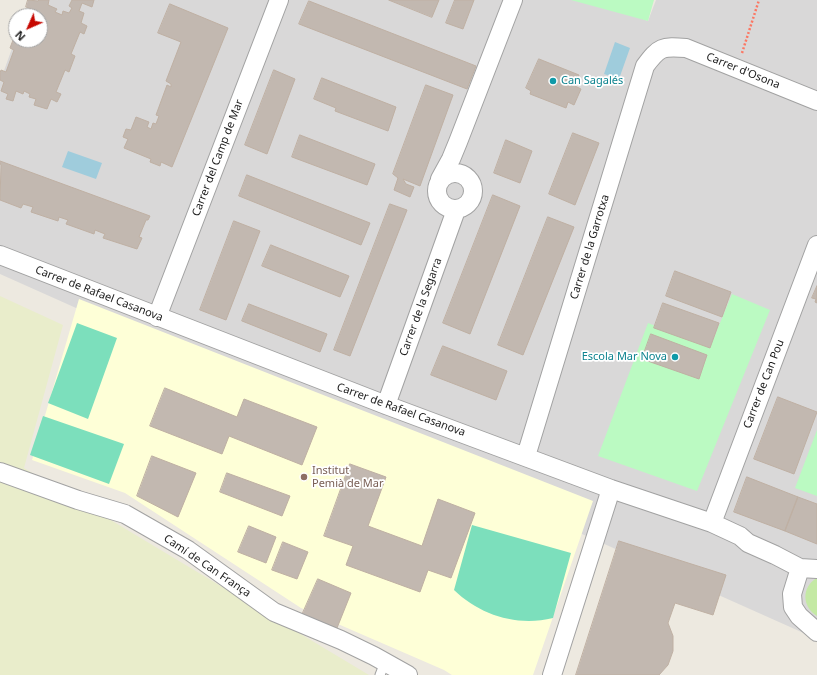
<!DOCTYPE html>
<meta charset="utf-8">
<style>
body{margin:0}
#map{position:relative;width:817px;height:675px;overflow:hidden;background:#ede9e0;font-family:"Noto Sans",sans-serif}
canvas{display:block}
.north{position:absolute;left:8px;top:8px;width:40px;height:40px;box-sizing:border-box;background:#fff;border:1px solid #a4a4a4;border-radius:50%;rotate:225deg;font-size:11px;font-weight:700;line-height:16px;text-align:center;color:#1b1b1b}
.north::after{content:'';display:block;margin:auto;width:14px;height:18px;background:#c60700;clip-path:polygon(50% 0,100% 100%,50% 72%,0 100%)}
</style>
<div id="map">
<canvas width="817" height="675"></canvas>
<div class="north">N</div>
</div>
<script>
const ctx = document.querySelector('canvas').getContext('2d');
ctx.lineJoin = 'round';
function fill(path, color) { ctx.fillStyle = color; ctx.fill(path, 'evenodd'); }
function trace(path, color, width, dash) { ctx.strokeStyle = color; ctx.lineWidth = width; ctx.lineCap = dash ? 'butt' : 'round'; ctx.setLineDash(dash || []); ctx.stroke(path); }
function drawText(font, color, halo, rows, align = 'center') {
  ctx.font = font + ' "Noto Sans",sans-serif'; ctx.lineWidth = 3.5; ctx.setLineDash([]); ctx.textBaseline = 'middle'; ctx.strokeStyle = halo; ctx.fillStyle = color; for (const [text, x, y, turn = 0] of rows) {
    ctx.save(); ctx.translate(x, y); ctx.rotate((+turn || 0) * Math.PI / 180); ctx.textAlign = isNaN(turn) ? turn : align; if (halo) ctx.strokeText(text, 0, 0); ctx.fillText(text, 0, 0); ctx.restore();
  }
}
fill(new Path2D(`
 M29,0H594L648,21L656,0H817V639L0,274V82L16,37V40H40V16H24Z`), '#d9d8d8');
fill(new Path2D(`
 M79,299L593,501L533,675H452L444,670L301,608L125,493L32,460Z`), '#feffd7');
fill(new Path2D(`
 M0,296L63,325L24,468L369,675H0Z`), '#e9edcb');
fill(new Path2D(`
 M817,578V616C802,607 801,587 817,578Z`), '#c4e9a4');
fill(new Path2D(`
 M571,0H654L648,21Z
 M732,294L770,310L697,491L598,456L648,323L710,347Z
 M817,430V496L795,488Z`), '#bbfac2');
fill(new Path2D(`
 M77,323L117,338L88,419L48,403Z
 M43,416L124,444L109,484L30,455Z
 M472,525L571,553L553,618C517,627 480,615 454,590Z`), '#7cdfbc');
fill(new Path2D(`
 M615,42L630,48L619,79L604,74Z
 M68,151L102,163L96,179L62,167Z`), '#9fccdc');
const building = new Path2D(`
 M28,0L38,1L39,0H49L48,5L57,9L55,12L62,15L63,11L69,13L72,8L69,6L72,0H94L92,7L82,3L79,11L84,13L81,23L87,26L84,34L80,32L71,54L75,56L69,72L65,70L56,92L61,94L57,102L51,99L47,109L34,105L36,99L29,97L30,94L24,91L23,94L16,91L13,101L6,99L8,94L1,91L4,82L0,80V73L1,70L6,72L14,50L10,48L16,32V40H40V16H28L31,9L26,7Z
 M389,0H439L432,17Z
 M455,0H474L463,29L446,23Z
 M309,1L476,66L467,89L299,24Z
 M170,4L228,28L172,167L161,162L160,166L150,162L151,159L124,148L128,139L123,137L126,129L131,130L136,117L149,122L147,127L151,129L153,123L156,124L159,116L156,115L167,85L171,87V84L166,81L181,42L158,33Z
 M539,59L579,75L575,86L581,89L574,105L568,102L566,108L530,94L531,91L526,88Z
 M274,70L295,79L267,154L245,145Z
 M322,78L396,107L388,131L335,111L336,108L314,99Z
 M426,85L453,95L420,186L403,179L406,184L414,187L410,197L394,190L398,178L393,174Z
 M573,133L599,143L575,205L549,194Z
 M300,135L375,164L367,185L292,157Z
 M506,140L532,151L520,183L494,173Z
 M0,161L150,216L148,220H146L139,237L142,238L137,249L103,238L105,234L95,230L94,234L66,224L68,220L59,217L58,221L31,212L33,207L23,204L21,208L0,200L1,166Z
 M247,175L370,223L361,245L239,196Z
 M493,195L520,206L470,334L443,323Z
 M390,204L407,210L350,356L334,350Z
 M548,217L574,227L523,355L498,345Z
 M234,221L260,231L226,320L200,310Z
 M271,245L349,276L340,297L262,266Z
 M675,271L731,292L722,317L666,296Z
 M817,286V303L815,302L816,299L812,298Z
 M663,303L719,323L710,348L654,328Z
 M249,304L327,334L320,352L242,321Z
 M651,334L707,355L699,379L642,359Z
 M443,346L507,371L496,400L431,375Z
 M165,388L237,417L244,399L317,427L302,465L229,436L222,454L150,426Z
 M778,397L817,412L794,474L754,459Z
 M152,456L196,473L178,517L137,496Z
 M350,464L386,477L368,526L422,546L438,499L475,513L451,578L428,570L420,592L346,565L353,546L324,536Z
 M227,473L290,496L282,516L220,492Z
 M747,477L798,497L785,531L734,512Z
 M798,497L817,504V544L785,531Z
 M249,526L276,537L266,563L238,552Z
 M619,541L726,575L713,615L675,603L668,623L673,636V651L668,665L659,675H576Z
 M283,542L308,552L297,579L272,570Z
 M318,579L351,593L337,628L302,615Z`);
fill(building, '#c2b8b0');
trace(building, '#bfb0a3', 1);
const lane = new Path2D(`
 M380,675L385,662`);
const street = new Path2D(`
 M437 191a18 18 0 1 1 36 0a18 18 0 1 1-36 0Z
 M440,179L451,159L458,142L513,0
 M0,255L386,405L611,489L712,523L740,536L748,543L775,555L800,568L817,569
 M157,317L279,0
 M386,405L456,210
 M526,456L645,66C659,47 662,46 686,48L817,101
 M0,472L78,500L125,514L188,550L274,612L341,640L374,656L408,675
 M712,523L817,245
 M800,568L792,594L793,607L799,616L817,632
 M552,675L611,489`);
trace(lane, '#a2a2a2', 11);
trace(street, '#a2a2a2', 20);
trace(new Path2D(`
 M742,53L759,0`), '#fc7763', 2.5, [2, 2]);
trace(lane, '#fff', 9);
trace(street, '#fff', 18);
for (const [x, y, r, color] of [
 [553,81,4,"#0f9aa8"],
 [675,357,4,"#0f9aa8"],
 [304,477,4,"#8d6e63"]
]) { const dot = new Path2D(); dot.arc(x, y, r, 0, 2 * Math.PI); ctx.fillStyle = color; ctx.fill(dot); trace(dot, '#fff', 1.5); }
drawText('11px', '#1b1b1b', '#fff', [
 ["Carrer d'Osona",743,71,22],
 ["Carrer del Camp de Mar",218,158,-69],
 ["Carrer de la Garrotxa",590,247,-73],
 ["Carrer de Rafael Casanova",99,294,21],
 ["Carrer de la Segarra",421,307,-70],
 ["Carrer de Can Pou",764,384,-69],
 ["Carrer de Rafael Casanova",401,410,20],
 ["Camí de Can França",207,566,34]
]);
drawText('11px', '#0d838f', '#fff', [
 ["Can Sagalés",561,81],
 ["Escola Mar Nova",667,357,"right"]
], 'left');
drawText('11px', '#785e54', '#fff', [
 ["Institut",312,471],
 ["Pemià de Mar",312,484]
], 'left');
</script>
